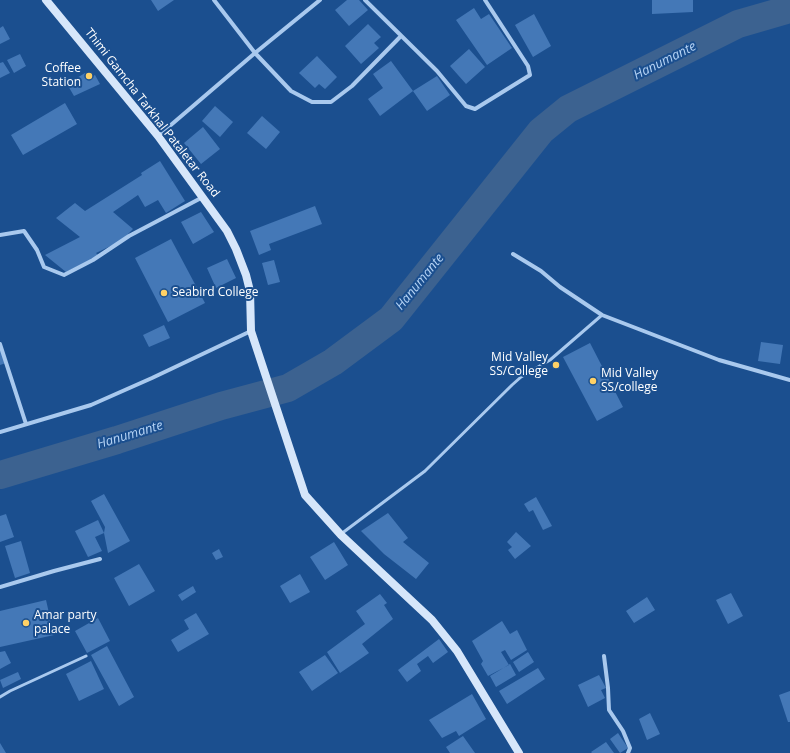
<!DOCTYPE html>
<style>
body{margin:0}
canvas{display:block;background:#1b4f8f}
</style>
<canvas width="790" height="753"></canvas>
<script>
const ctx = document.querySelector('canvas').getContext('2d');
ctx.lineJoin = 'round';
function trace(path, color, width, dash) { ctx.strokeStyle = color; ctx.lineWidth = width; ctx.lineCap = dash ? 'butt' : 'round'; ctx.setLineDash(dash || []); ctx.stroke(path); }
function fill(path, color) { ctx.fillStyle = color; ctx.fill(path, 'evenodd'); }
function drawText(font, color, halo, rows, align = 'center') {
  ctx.font = font + ' "Open Sans",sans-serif'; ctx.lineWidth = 4; ctx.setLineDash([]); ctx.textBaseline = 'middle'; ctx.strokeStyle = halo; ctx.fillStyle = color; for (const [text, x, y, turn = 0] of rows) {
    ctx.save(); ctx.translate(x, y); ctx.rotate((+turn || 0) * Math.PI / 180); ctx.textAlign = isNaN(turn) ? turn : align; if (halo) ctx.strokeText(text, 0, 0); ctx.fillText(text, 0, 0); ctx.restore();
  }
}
trace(new Path2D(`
 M0,475L117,440L221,406L288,388L333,362L391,319L541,131L568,109L738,24L790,9`), '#3c6290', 28);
fill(new Path2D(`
 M151,0H174L158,11Z
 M347,0H359L368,10L349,26L335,10Z
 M652,0H693V12L652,14Z
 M474,8L481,19L489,14L512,48L487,65L456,20Z
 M534,14L551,46L533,57L515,25Z
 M368,24L381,37L374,43L379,48L361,64L345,46Z
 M3,26L10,39L0,44V28Z
 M469,49L485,67L466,84L450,66Z
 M20,54L26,66L14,73L7,60Z
 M317,56L337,77L325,89L319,84L315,88L299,73Z
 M391,61L413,91L380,116L368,99L383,88L373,74Z
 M3,62L10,73L0,78V63Z
 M85,73L88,79L95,75L100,84L74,96L67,84Z
 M437,76L450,95L427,111L413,91Z
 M65,103L77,124L23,155L11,135Z
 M215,106L233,122L220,137L202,121Z
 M262,116L280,132L266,149L247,133Z
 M203,127L220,149L201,164L184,143Z
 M160,161L185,201L166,213L158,200L145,207L138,195L113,212L133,229L121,241L96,253L99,256L66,272L45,255L80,237L56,218L75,203L85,211L142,175L141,173Z
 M315,206L322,224L269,244L271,250L259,255L250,231Z
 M201,212L214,232L193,244L181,222Z
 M171,239L205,303L168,322L135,258Z
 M227,259L236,278L216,288L207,268Z
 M274,260L280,282L268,285L262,263Z
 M164,325L170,338L149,347L143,335Z
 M761,342L783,345L780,364L758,361Z
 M590,343L623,407L597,421L563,357Z
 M0,346L6,363L0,365Z
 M104,494L130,541L108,553L104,533L105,527L91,501Z
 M536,497L552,526L543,530L533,510L529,512L524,504Z
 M388,513L408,538L403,542L429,563L416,579L384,554L361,531Z
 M6,514L14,537L0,542V516Z
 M98,520L104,533L95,537L102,551L88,557L75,531Z
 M516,532L531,546L515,559L508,550L512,547L507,542Z
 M21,541L30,573L15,578L5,546Z
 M334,542L348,565L325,580L310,557Z
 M219,549L223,557L216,560L212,553Z
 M139,564L155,591L129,606L114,578Z
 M300,574L310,592L290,603L280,586Z
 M193,586L196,592L182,601L178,595Z
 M731,593L743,616L728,624L716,600Z
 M380,594L387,603L384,605L393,619L362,644L369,653L340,673L327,652L365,624L356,611Z
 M647,597L655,610L634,623L626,611Z
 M46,600L54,635L0,647V611Z
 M196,613L209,634L178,652L171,640L189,629L184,620Z
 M98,618L110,641L87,653L75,631Z
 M502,621L510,634L517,630L527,650L511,660L505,650L501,652L509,665L488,676L481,664L483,661L472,641Z
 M439,639L448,652L433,663L428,656L417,664L421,671L407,682L398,670Z
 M107,646L134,697L119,706L91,655Z
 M5,651L11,663L0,669V652Z
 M528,652L534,662L519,672L513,662Z
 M325,655L338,673L312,691L299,672Z
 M91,661L104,689L79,701L66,674Z
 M510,664L516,675L496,687L490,676Z
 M538,668L545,679L507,704L499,691Z
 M18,672L21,679L3,688L0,680Z
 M599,675L606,688L601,690L605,698L588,707L578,685Z
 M790,691V722H788L779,695Z
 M472,694L486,719L459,736L456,731L442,738L429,720Z
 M650,713L660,734L647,740L639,719Z
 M618,733L628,748L620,753L610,739Z
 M463,736L475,753H450L446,747Z
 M606,742L614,753H592L591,752Z
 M0,743L6,753H0Z`), '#4478b7');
trace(new Path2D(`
 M341,534L425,471L512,385L521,377L550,360L602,315
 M0,697L10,691L86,656`), '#a9c9ee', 3);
trace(new Path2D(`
 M214,0L255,53L291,91L312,102H331L352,86L401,36
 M365,0L437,71L466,106L475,109L530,75L528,66L485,0
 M158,136L255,53L320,0
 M0,235L24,231L37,250L44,267L64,275L93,260L129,236L203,197
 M513,254L541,271L560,287L602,315L719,360L790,380
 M0,344L26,424
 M0,432L91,405L152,378L251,331
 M0,587L54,571L100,559
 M604,656L608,688L609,710L623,731L630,748L628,753`), '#a9c9ee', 4);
trace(new Path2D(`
 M46,0L158,136L227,231L236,249L246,275L250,291L251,331L305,495L341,535L432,620L457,651L519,753`), '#d6e6fa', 8);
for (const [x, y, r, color] of [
 [89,76,4,"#ffd166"],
 [164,293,4,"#ffd166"],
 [556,365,4,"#ffd166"],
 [593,381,4,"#ffd166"],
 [26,623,4,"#ffd166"]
]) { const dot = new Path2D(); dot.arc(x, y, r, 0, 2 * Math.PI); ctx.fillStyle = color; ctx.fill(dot); trace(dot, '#1b4f8f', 1.5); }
drawText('12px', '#fff', '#1b4f8f', [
 ["Coffee",81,69,"right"],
 ["Station",81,83,"right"],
 ["Seabird College",172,293],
 ["Mid Valley",548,358,"right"],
 ["SS/College",548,372,"right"],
 ["Mid Valley",601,374],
 ["SS/college",601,388],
 ["Amar party",34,616],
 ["palace",34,630]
], 'left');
drawText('12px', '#fff', '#1b4f8f', [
 ["Thimi Gamcha Tarkhal Pataletar Road",152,113,52]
]);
drawText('italic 13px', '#b5d3f5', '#1b4f8f', [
 ["Hanumante",665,61,-27],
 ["Hanumante",420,282,-51],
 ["Hanumante",130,435,-17]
]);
</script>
